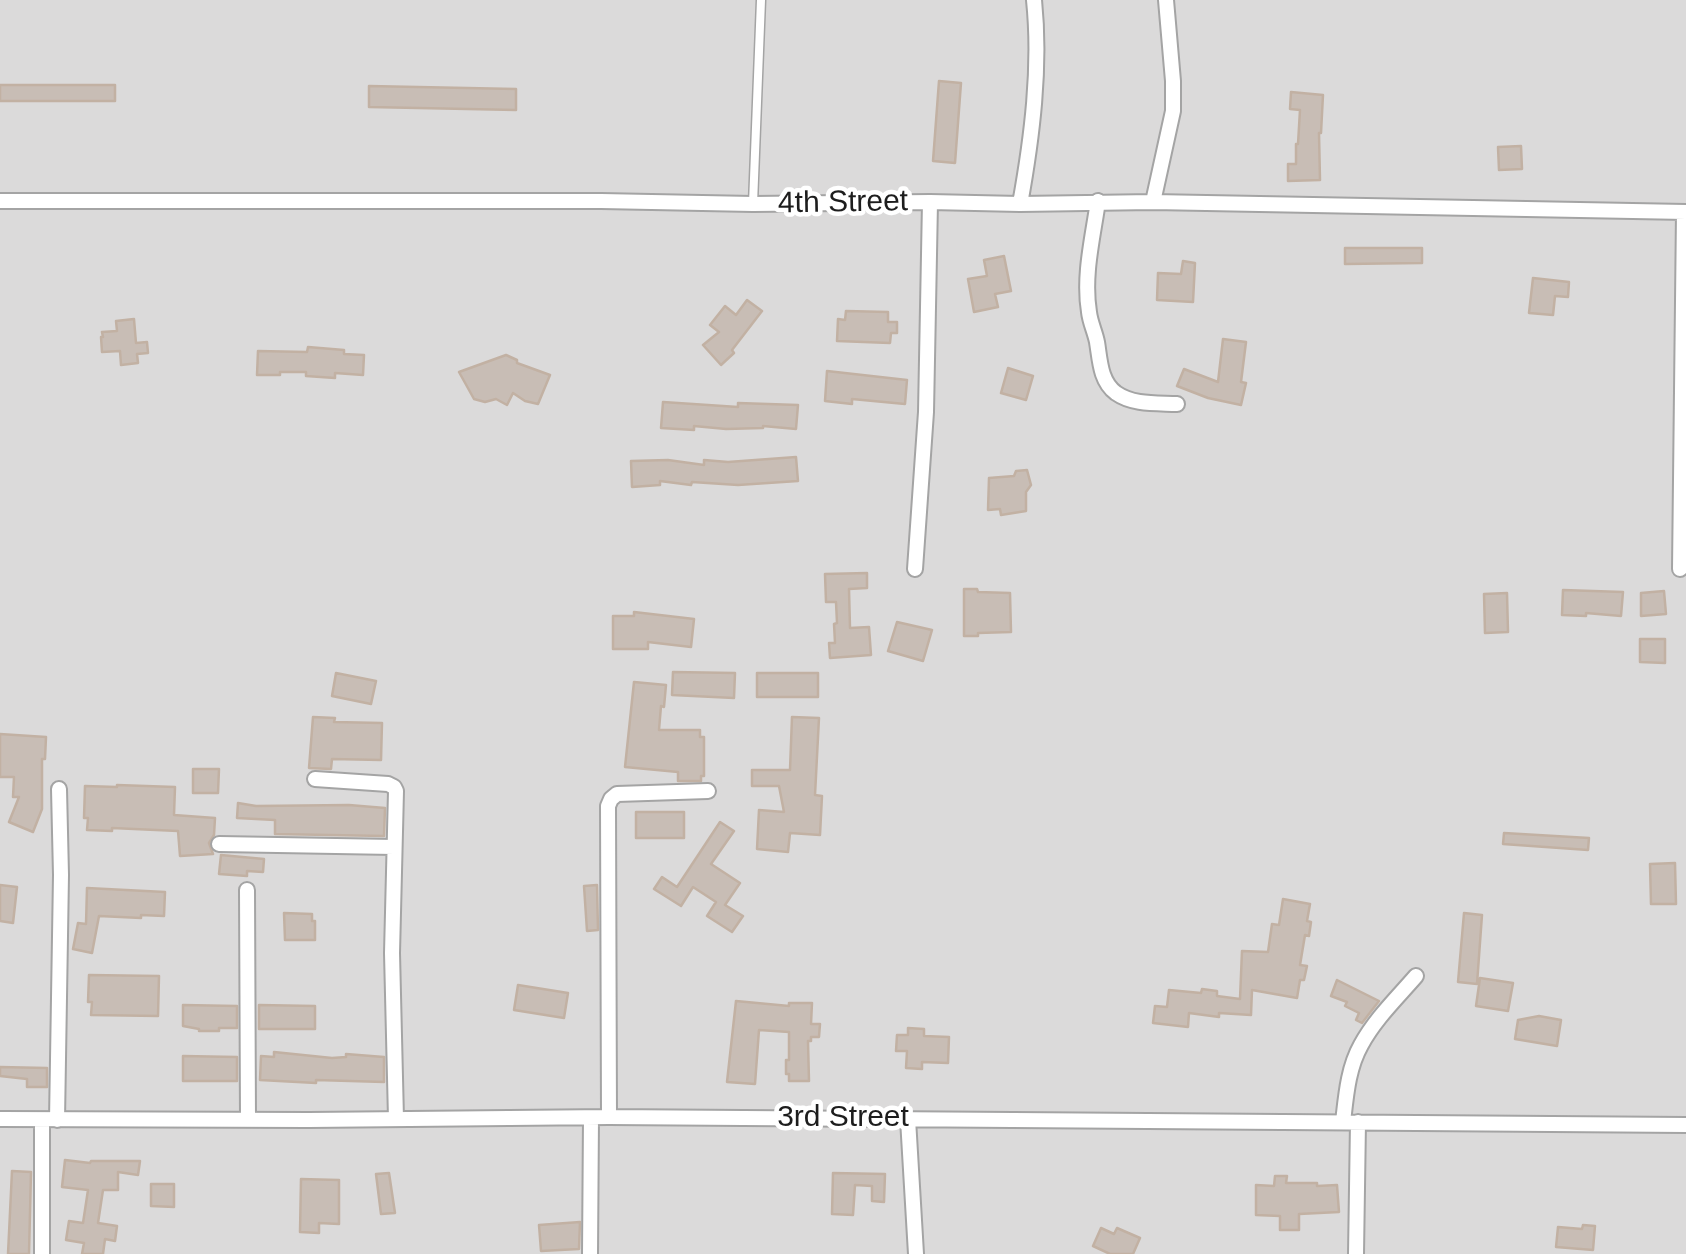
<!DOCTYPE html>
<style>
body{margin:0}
canvas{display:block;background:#efebe2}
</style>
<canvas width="1686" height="1254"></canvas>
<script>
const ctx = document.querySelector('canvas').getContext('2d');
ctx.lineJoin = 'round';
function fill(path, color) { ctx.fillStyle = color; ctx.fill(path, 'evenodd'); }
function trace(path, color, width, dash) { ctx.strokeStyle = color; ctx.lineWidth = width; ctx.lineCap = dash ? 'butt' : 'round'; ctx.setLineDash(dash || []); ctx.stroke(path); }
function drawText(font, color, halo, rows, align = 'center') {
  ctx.font = font + ' Arial,sans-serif'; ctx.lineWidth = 9; ctx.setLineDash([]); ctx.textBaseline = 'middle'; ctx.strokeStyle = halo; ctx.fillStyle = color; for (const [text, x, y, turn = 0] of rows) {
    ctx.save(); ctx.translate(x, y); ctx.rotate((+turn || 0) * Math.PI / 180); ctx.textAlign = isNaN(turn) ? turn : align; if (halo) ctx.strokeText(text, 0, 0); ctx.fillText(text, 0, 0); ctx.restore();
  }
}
fill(new Path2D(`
 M0,0H1686V1254H0Z`), '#dbdada');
const building = new Path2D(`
 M939,81L961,83L955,163L933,161Z
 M0,85H115V101H0Z
 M369,86L516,89V110L369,107Z
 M1291,92L1323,95L1321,133H1319L1320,180L1288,181V164H1296V144H1298L1300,110L1290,109Z
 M1521,146L1522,169L1499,170L1498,147Z
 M1345,248H1422V263L1345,264Z
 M1004,256L1011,291L995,294L998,307L974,312L968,279L987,276L984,260Z
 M1183,261L1195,263L1193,302L1157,300L1158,273L1181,274Z
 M1533,278L1569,282L1568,297L1555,296L1553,315L1529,313Z
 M747,300L762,311L732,350L734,353L721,365L703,345L719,332L710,325L725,306L736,315Z
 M846,311L888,312V322H897V333H891L890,343L837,341L838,319L845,320Z
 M134,319L136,343L147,342L148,353L137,354L138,363L121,365L120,351L102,352L101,337H103L102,332L117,331L116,321Z
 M1223,339L1246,342L1241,382L1246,383L1241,405L1208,398L1177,386L1184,369L1218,382Z
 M308,347L344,350V354L364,355L363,375L335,373V378L306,376V372H280V375H257L258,351L307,352Z
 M506,355L517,360V363L550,375L538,404L525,401L513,393L507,405L496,399L485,402L474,399L459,372Z
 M1008,368L1033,376L1026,400L1001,393Z
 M827,371L907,380L905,404L852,399V404L825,401Z
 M663,402L738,407V403L798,405L796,429L763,426V428L726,429L694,426V430L661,428Z
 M796,457L798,481L738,485L692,482L691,485L660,481V485L632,487L631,461L668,460L704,465V460L728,462Z
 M1027,470L1031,485L1026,492V511L1001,515L1000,509L988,510L989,478L1014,476L1016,471Z
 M867,573V588L849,589L850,628L869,627L871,655L830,658L829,643H835L834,624L837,623L836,602H826L825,574Z
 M964,589H977L978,592L1010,593L1011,632L978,633V636H964Z
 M1563,590L1623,592L1621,616L1586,613V616L1562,615Z
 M1664,591L1666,614L1641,616V593Z
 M1507,593L1508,632L1485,633L1484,594Z
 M634,612L694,619L691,647L648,642V649H613V616H634Z
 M897,622L932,630L923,661L888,651Z
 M1640,639H1665V663L1640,662Z
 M673,672L735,673L734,698L672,695Z
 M336,673L376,681L371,704L332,696Z
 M757,673H818V697H757Z
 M634,682L666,685L664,707L661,706L659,730H700V737H704V776H701V781H678V772L625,767Z
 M313,717L335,718L334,722L382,723L381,760L332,759L331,769L309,768Z
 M792,717L819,718L815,795L822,796L820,835L790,833L788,852L757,849L759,810L784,812L779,786H752V770H790Z
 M0,734L46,737L45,759H42V809L33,832L9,822L19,797H13L14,777H0Z
 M193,769H219L218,793H193Z
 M117,785L175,787L174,815L215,818L214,835L209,843L213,854L180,856L178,831L112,828V831L87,830L88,818H84L85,786L117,787Z
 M238,803L256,806L349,805L385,808L384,836L275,834V820L237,818Z
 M636,812H684V838H636Z
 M720,822L734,831L711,864L740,883L725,905L743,916L732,932L707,916L716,902L693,887L681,906L654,889L662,877L677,887Z
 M1504,833L1589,838L1588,850L1503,844Z
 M221,855L264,859L263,872L247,871V876L219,874Z
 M1675,863L1676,904H1651L1650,864Z
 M0,885L17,887L13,923L0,921Z
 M597,885L598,930L587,931L584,886Z
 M87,888L165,892L164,916L141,915V918L99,916L92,953L73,949L78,923L86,924Z
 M1283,899L1310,904L1307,921L1311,922L1309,936L1305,935L1300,965L1307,966L1304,980H1300L1297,998L1252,990L1251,1015L1219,1013V1017L1189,1013L1188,1027L1153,1023L1155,1006L1167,1007L1169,990L1201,993L1202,989L1217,991V996L1240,999L1242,951L1268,952L1272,924L1279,925Z
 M284,913L312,914V921H315V940H285Z
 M1464,913L1482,915L1477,984L1458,982Z
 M89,975L159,976L158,1016L91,1015L92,1002H88Z
 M1480,978L1513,983L1508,1011L1476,1006Z
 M1337,980L1379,1001L1362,1023L1356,1020L1359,1013L1345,1006L1347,1002L1331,996Z
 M518,985L568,993L564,1018L514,1010Z
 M736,1001L789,1006V1003H812L811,1024H820L819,1037H811V1041H808L809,1081H789V1074H786V1060H789V1032L759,1030L755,1084L727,1082Z
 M183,1005L237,1006V1028H219V1031H199V1029L183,1026Z
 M259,1005L315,1006V1029H259Z
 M1539,1016L1561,1020L1557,1046L1515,1039L1518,1020Z
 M908,1028L924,1029V1036L949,1037L948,1063L922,1062V1069L906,1068L907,1051H896L897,1035H908Z
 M274,1052L332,1058L346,1057V1054L384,1057V1082L316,1080V1083L260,1080L261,1056L274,1057Z
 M183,1056L237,1057V1081H183Z
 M0,1067L47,1068V1087H27V1079L0,1076Z
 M65,1160L90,1163L91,1161H140L138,1175L118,1172V1190H103L98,1223L117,1226L115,1241L105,1239L103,1254H82L84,1243L66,1240L69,1221L83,1223L88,1190L62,1187Z
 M12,1171L31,1172L29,1254H8Z
 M389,1173L395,1213L381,1214L376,1174Z
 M833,1173L885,1174L884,1202L872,1201V1186L855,1185L853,1215L832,1214Z
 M1275,1176H1287L1286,1183H1317V1186L1337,1185L1339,1212L1299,1214V1230H1280V1216L1256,1215V1185L1274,1186Z
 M301,1179L339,1180V1224L319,1223V1233L300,1232Z
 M151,1184H174V1207L151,1206Z
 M580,1222L579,1249L541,1251L539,1225Z
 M1583,1225L1595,1226L1593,1250L1556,1247L1558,1227L1582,1229Z
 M1101,1228L1114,1234L1117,1228L1140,1238L1133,1254H1110L1093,1246Z`);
fill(building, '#c8bdb5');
trace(building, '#c2b1a3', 2.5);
const service = new Path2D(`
 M753,204L761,0`);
const minor = new Path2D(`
 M0,201H601L753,204L930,202L1020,204L1153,202L1686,212
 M1098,201C1093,237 1083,275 1089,312C1090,322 1095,332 1097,342C1100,360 1100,381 1116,393C1133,405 1156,403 1177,404
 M1153,202L1173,111V81L1166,0
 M1020,204C1032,138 1041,67 1034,0
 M915,569L926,412L930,202
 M1680,569L1684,212
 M315,779L388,784L394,787L396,791L392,953L396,1119
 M219,844L394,847
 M247,890L248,1120
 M609,1117L608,806L611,799L617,794L708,791
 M0,1119L309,1120L609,1117L1686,1125
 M908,1119L916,1254
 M57,1120L61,875L59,789
 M1343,1122C1346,1096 1348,1068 1361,1045C1375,1019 1397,998 1416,976
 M42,1254V1120
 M590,1254L591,1118
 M1356,1254L1358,1122`);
trace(service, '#a4a4a4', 11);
trace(minor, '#a4a4a4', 18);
trace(service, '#fff', 8);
trace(minor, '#fff', 14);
drawText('30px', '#1d1d1d', '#fff', [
 ["4th Street",843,203,-1],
 ["3rd Street",843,1118]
]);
</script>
